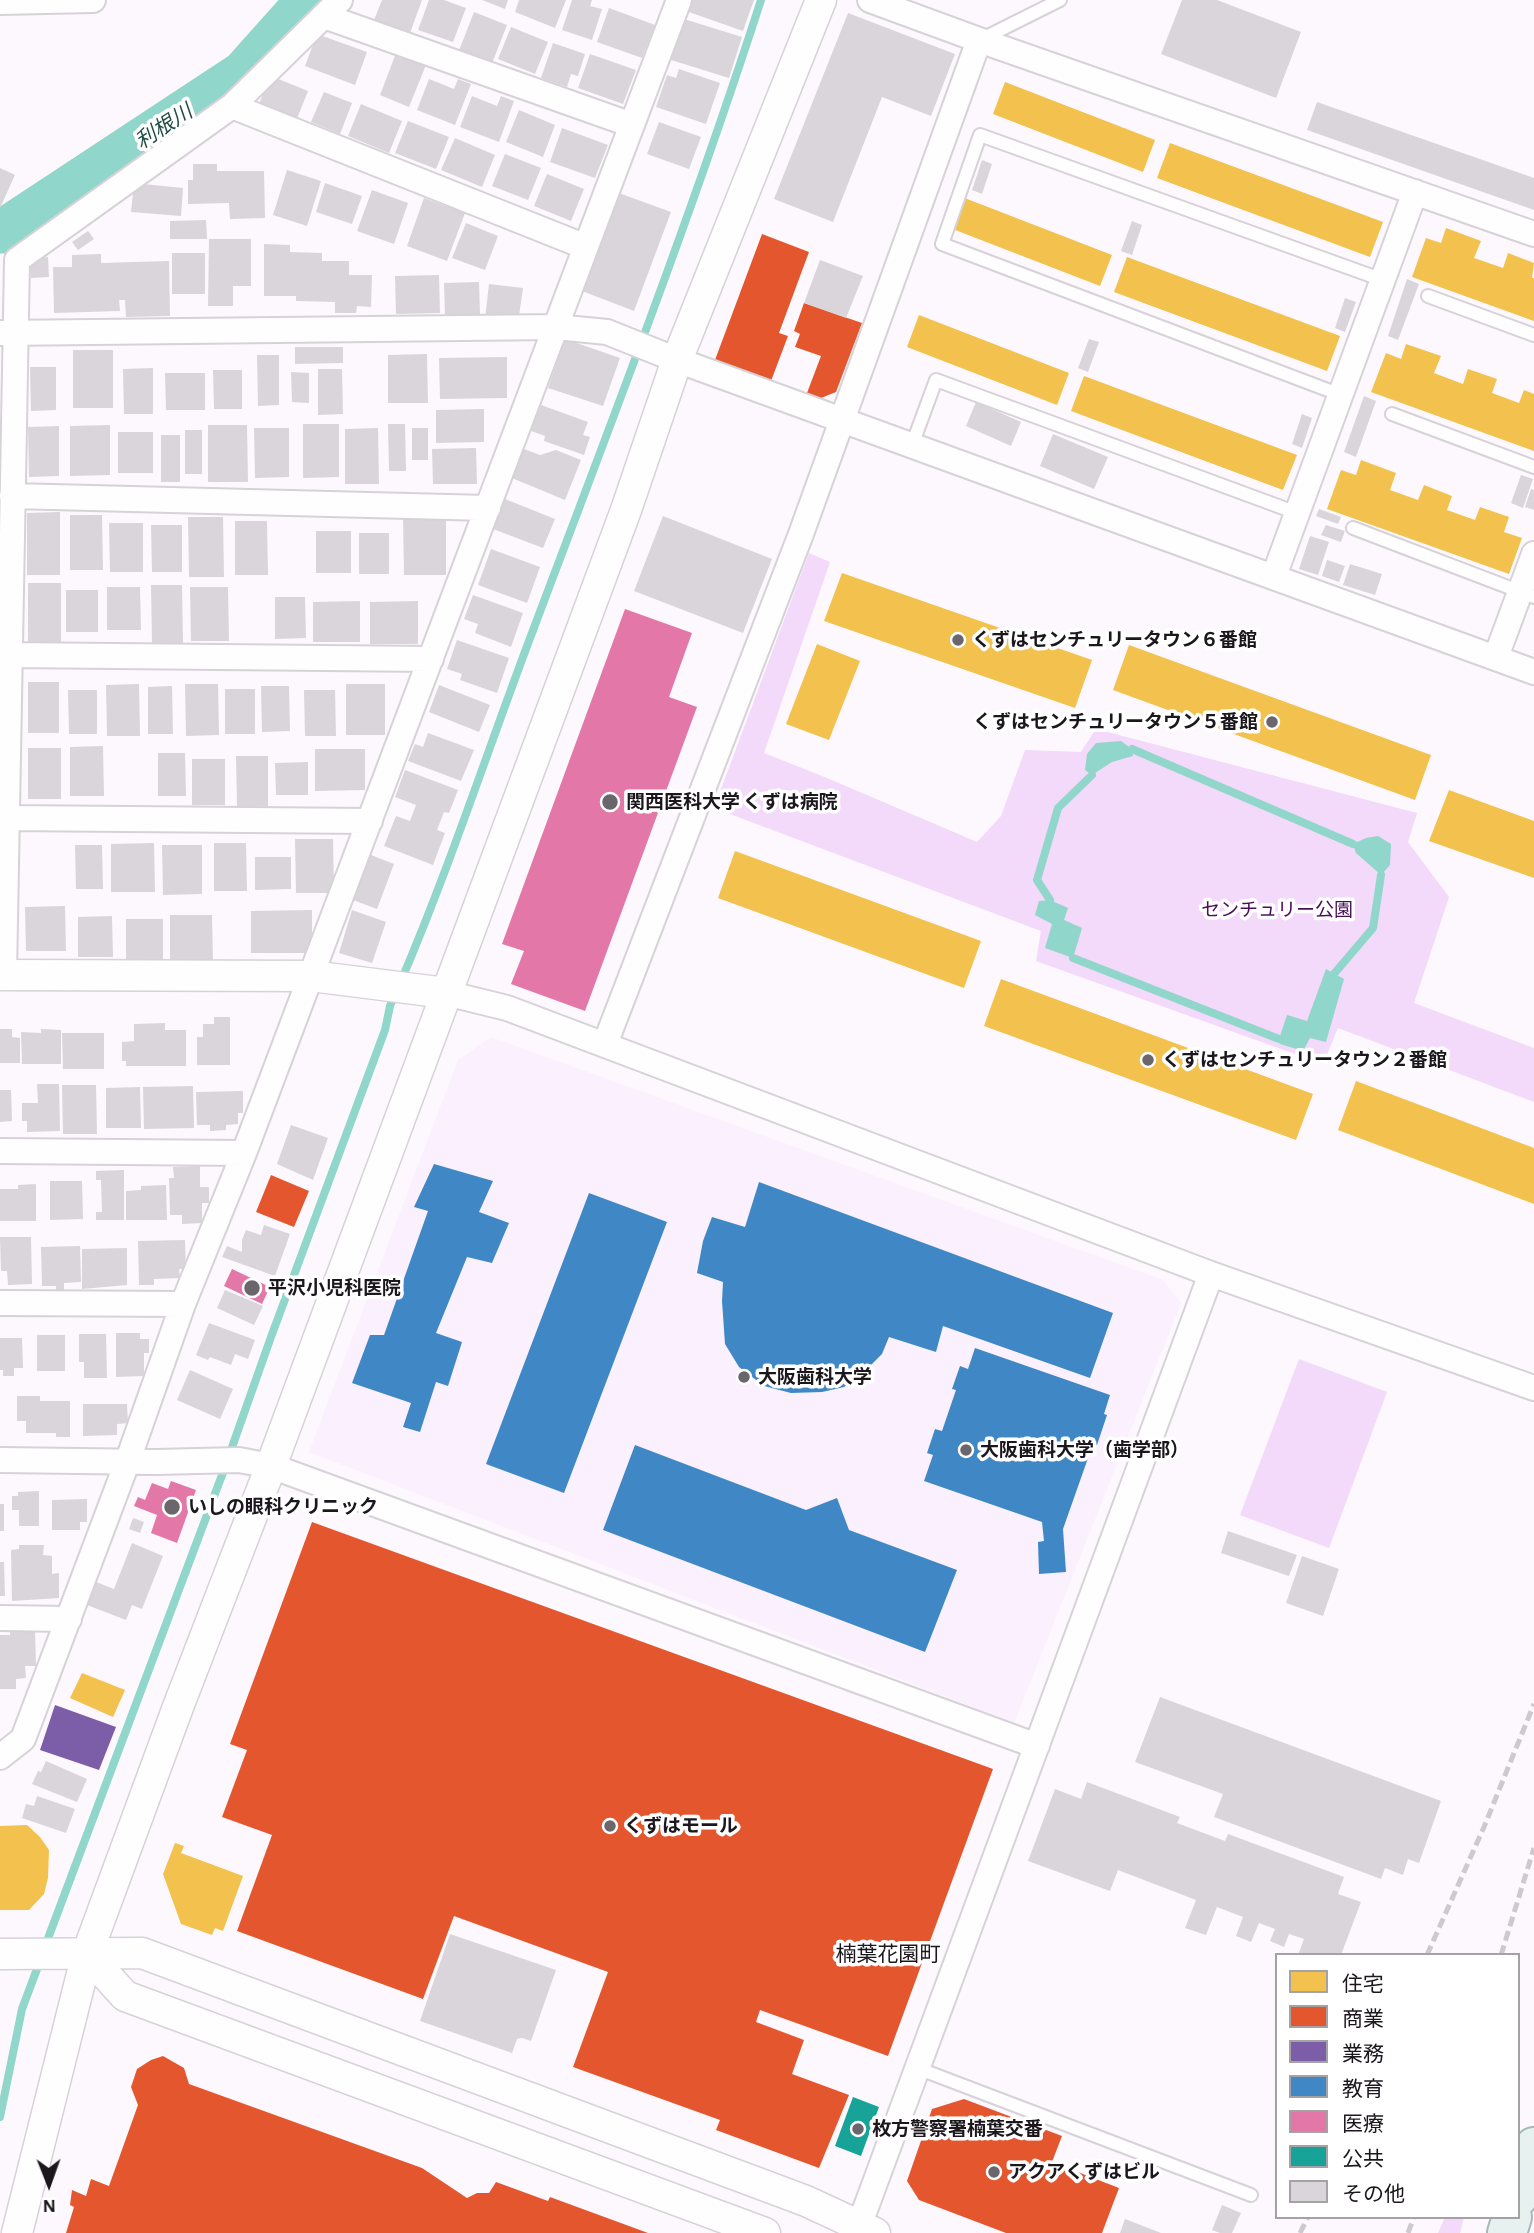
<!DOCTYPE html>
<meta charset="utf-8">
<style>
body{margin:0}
#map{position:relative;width:1534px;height:2233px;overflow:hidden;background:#fcf8fd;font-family:"Alegreya Sans","Noto Sans JP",sans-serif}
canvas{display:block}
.legend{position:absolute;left:1275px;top:1953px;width:245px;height:266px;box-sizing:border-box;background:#fff;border:2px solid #a4a2a5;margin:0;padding:9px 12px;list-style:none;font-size:21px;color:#1b171d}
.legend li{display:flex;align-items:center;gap:14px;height:35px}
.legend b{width:35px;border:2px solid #a4a2a5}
.north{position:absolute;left:14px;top:2149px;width:70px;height:70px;-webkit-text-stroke:5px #fff;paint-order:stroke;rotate:179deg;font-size:19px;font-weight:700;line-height:28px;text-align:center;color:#1b171d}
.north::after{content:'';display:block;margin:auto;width:24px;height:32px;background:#1b171d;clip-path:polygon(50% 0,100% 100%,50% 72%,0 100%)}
</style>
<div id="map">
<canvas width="1534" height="2233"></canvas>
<ul class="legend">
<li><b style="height:19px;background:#f2c14e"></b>住宅</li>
<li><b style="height:19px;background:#e4572e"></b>商業</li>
<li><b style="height:19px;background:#7b5ea7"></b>業務</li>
<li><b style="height:19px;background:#3f88c5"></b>教育</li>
<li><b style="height:19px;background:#e377a8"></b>医療</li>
<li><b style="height:19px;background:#17a398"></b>公共</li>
<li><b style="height:19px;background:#d9d5da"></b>その他</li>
</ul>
<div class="north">N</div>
</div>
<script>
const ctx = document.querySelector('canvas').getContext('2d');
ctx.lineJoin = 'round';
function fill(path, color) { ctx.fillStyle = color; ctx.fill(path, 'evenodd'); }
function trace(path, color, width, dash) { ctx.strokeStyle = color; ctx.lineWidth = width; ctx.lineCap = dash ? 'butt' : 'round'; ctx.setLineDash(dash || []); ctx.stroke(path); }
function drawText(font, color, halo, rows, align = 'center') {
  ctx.font = font + ' "Alegreya Sans","Noto Sans JP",sans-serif'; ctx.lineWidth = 7; ctx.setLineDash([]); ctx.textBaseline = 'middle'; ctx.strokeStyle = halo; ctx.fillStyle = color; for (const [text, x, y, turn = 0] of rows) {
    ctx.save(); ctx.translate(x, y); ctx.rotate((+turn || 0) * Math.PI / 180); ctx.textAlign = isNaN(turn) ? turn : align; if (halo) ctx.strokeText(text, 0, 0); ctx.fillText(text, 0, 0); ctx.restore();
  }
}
fill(new Path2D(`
 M491,1037L1163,1280L1181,1303L1014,1723L309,1452L458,1060Z`), '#faf0fe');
fill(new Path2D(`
 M809,553L830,562L764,753L827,778L977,842L1001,816L1025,750L1081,752L1096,729L1417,813L1408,842L1449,897L1414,1003L1534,1048V1102L1338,1028L1323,1064L1036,961L1041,931L714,808Z
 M1299,1359L1387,1392L1329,1548L1240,1515Z
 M1445,2217H1464L1460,2233H1438Z`), '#f3d9fa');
fill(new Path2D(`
 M1121,741L1132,749L1133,756L1112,762L1092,775L1085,770L1087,754L1096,743Z
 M1378,836L1391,844L1390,865L1381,875L1356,853L1353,844L1366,838Z
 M1050,900L1068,908L1064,920L1082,928L1073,958L1045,948L1052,924L1035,915L1039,901Z
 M1326,969L1344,979L1326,1042L1310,1038L1303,1051L1280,1044L1279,1039L1287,1015L1307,1021Z`), '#91d6ca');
fill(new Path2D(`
 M1005,82L1155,140L1143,172L993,114Z
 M1170,143L1383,222L1370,257L1157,178Z
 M962,197L1112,255L1100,286L950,228Z
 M1446,228L1481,241L1474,258L1503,268L1508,253L1534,263L1532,278H1534V321L1412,277L1426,238L1441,243Z
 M1127,257L1340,336L1327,371L1114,292Z
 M919,315L1069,373L1057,405L907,347Z
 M1406,344L1441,356L1434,373L1463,384L1468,369L1497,379L1492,393L1519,403L1524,390L1534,394V451L1371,392L1386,353L1401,359Z
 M1084,376L1297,455L1283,490L1071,411Z
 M1361,460L1396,473L1390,490L1418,500L1424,485L1452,496L1447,510L1475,520L1480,507L1509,517L1504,532L1522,538L1509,574L1327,509L1341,470L1356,475Z
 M842,573L1092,660L1075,708L824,621Z
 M817,644L860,661L829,740L786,724Z
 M1129,645L1431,755L1415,800L1113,690Z
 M1449,790L1534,821V878L1429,841Z
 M735,851L981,941L964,988L718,898Z
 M1001,979L1313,1094L1296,1140L984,1026Z
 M1356,1081L1534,1148V1204L1338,1130Z
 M82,1673L125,1690L113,1717L70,1698Z
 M27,1825L40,1837L49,1850L48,1878L44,1894L29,1910H0V1826Z
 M175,1843L184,1846L181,1853L243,1876L223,1931L215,1928L212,1935L181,1924L163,1874Z`), '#f2c14e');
fill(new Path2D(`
 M762,234L809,252L779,333L788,336L771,381L715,360Z
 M804,303L862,323L836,392L821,398L807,393L821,356L795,347L800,334L794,331Z
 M271,1175L309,1191L294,1227L256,1212Z
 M312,1522L993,1769L888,2056L760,2010L756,2022L804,2040L792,2074L849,2095L819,2168L716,2130L720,2120L573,2067L608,1972L454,1916L423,1999L237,1931L272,1835L222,1817L247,1750L230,1744Z
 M163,2056L184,2068L189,2084L422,2168L467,2198L477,2193H489L496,2182L548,2201L550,2197L648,2233H66L74,2207L70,2205L72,2190L86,2196L91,2179L109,2186L138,2105L131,2087L137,2069L151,2060Z
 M964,2099L1062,2136L1052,2162L1119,2188L1102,2233H1006L919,2200L907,2181L932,2109Z`), '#e4572e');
fill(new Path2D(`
 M55,1705L116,1727L99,1770L40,1750Z`), '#7b5ea7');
fill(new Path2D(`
 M434,1164L493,1181L479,1212L509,1223L492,1263L467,1257L436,1333L462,1342L448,1386L436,1382L420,1432L403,1427L411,1403L352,1383L370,1335H384L428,1211L414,1207Z
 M759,1182L1113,1313L1090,1378L943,1326L936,1352L889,1337L882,1354L863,1373L844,1387L822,1392L791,1393L764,1386L739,1367L725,1344L722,1301L723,1282L697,1273L703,1241L712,1217L745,1227Z
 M589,1193L667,1222L564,1493L486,1464Z
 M975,1348L1110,1395L1104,1414L1107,1415L1097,1445L1093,1444L1063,1529L1066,1572L1039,1574L1038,1542L1044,1541L1042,1522L924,1481L933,1455L927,1453L935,1429L942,1431L956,1390L952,1389L960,1366L968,1369Z
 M635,1445L806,1510L837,1498L849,1530L957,1570L925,1652L603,1530Z`), '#3f88c5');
fill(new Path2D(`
 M625,609L692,633L669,697L697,707L585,1011L511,984L524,951L502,944Z
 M232,1269L270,1287L262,1304L224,1286Z
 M171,1481L196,1490L177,1543L151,1533L157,1515L134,1506L138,1497L145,1500L152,1483L168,1489Z`), '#e377a8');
fill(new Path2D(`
 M853,2097L879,2107L861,2156L835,2146Z`), '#17a398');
trace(new Path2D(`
 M1132,749L1353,844
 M1050,900L1037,880L1058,808L1092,775
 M1073,958L1279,1039
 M1333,975L1373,928L1381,875
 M401,981C451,864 490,743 535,625C613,418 693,211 761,0
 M44,1949L225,1467L271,1337L385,1030L390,1006L396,992
 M0,2117L22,2009L40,1961`), '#91d6ca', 8);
trace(new Path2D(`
 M0,230H7L244,74L310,0`), '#91d6ca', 47);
fill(new Path2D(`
 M382,0H422L410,33L374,20Z
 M429,0H444L466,8L453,42L418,30Z
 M482,0H508L505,9Z
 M519,0H566L555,28L515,12Z
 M572,0H592L590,6L602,9L592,40L562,30Z
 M690,0H754L743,31L686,11Z
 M1182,0H1217L1301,32L1276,98L1161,54Z
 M609,8L655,25L642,58L597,42Z
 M474,12L507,25L491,66L458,53Z
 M848,13L955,54L931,116L882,97L833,222L774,199Z
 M684,19L742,37L729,78L671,60Z
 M511,27L548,42L535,74L498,59Z
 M317,34L367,52L355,85L305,66Z
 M553,43L585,54L578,76L571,74L567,87L541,78Z
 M396,53L426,65L409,107L380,95Z
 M590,54L636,70L623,104L578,88Z
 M679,69L720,83L706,124L656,107L667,75L676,78Z
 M271,76L308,91L296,121L258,106Z
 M429,79L454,89L458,79L471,84L455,125L417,110Z
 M324,92L352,103L340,134L311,122Z
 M472,96L497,106L501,96L514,101L499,142L460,127Z
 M1317,102L1534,178V210L1307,130Z
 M361,104L402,121L389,153L348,136Z
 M519,110L555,125L543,157L506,142Z
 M408,121L449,137L436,169L395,153Z
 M659,122L701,137L689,169L647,154Z
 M562,128L608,145L595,178L550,162Z
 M455,138L495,155L482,187L441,170Z
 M505,154L541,168L528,200L492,186Z
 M982,160L992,164L982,194L972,190Z
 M193,164H217V171H264L265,218L230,219L229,203L188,204V180H193Z
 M0,168L15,175L0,208Z
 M287,170L321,181L307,226L273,215Z
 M547,174L584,189L571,221L534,206Z
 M134,183L183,188L181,216L131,212Z
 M325,183L362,196L352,224L316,212Z
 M372,190L408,203L394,244L357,231Z
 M619,193L671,212L634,311L582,291Z
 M424,198L465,213L447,261L407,246Z
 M206,220L207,239H170V221Z
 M1132,221L1142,225L1132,255L1121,251Z
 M466,223L498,236L485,270L452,258Z
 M88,231L94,239L78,250L72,242Z
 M209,239H251V286H233V306H208Z
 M264,244L290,245V252L322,253V261H349V275H372L371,307L357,306L356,313H335V302L296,301V296H264Z
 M172,253H205V294H172Z
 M101,254V263L169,261L170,316L126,317L125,300H119L120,311L54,313L53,267H72V255Z
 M48,257L49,277L31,278L30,258Z
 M820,260L863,276L846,318L804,303Z
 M439,275L440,313L396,314L395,276Z
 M1407,279L1419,284L1398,340L1388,336Z
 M479,282L480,315L445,316L444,283Z
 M489,284L523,288L518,323L485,319Z
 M1345,298L1356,302L1345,332L1335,328Z
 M565,339L620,358L603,406L548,388Z
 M1089,339L1099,342L1088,372L1078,368Z
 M295,347H343V363L295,364Z
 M73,350H113V408H73Z
 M427,354L428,403H388V355Z
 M257,355H279V405L258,406Z
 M507,357V398L440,399L439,358Z
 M30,367H56V410L31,411Z
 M153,368V414H124L123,369Z
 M318,369H342L343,414L318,415Z
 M213,370H242V409H214Z
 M291,372L309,373V403L292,402Z
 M165,373H205V410H166Z
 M1364,396L1376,401L1356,457L1344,452Z
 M976,402L1021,422L1011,446L966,426Z
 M541,405L588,422L583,435L590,437L584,455L544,441L545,436L531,431Z
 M484,409V442L436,443V410Z
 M1302,414L1312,418L1302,448L1292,444Z
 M303,424H339V477L303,478Z
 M388,424H405L406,471H389Z
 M110,425V475L70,476V426Z
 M208,425H247L248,482H208Z
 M59,426V476L29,477L28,427Z
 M254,428H289V477L255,478Z
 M378,428L379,484H345V429Z
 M412,428H428V460H412Z
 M185,430H202V474H185Z
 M118,432H153V473H118Z
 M1053,434L1108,457L1094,489L1040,466Z
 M161,435H180V482H161Z
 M476,448L477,484H433L432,449Z
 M524,449L540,455L556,450L581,460L565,500L512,478Z
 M1521,475L1533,479L1523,508L1511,503Z
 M1531,489L1534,490V510L1525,507Z
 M505,499L555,519L543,548L493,529Z
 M1319,509L1341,517L1338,524L1316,516Z
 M60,512V575H27V513Z
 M70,515H102L103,570H70Z
 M403,516H446V575H404Z
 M663,516L772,559L743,633L634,591Z
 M188,517H223L224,577H189Z
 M235,521H267L268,575H235Z
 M109,523H143V572H110Z
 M151,525H182V572H152Z
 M1326,525L1345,531L1341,542L1321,535Z
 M316,531H351V573H316Z
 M359,533H389V574H359Z
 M1310,536L1329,542L1318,575L1299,569Z
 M491,549L540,567L527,603L478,585Z
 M1327,560L1345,566L1339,582L1322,576Z
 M1350,564L1382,574L1375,595L1343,585Z
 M28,583H61V647H28Z
 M151,585H182L183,643H152Z
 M107,587H140L141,630H107Z
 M190,587H228L229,641H191Z
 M66,590H98V632H66Z
 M473,595L523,613L511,647L475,633L478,624L464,619Z
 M275,597H305L306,638L275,639Z
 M360,601V642H313V602Z
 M418,601V644H370V602Z
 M457,640L509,658L497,693L460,680L462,674L447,669Z
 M28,682H59V733H28Z
 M139,684L140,736H107L106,685Z
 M185,684H218L219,735L186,736Z
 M346,684H385V735H346Z
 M439,685L490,705L479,732L429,712Z
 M172,686L173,734H148V687Z
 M261,686H289L290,731L262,732Z
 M225,689H255V734H225Z
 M68,690H97V734H69Z
 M304,690H335L336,736H305Z
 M428,733L474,750L461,781L408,761L415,744L423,747Z
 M103,746L104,796H70V747Z
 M28,748H61V799H28Z
 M315,749H365V790L315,791Z
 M158,753H185L186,796H158Z
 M236,756H268V806H237Z
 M192,759H225V805H192Z
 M308,762V795H276L275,763Z
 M405,770L458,790L449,813L444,812L437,830L445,833L433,865L384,846L396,816L410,821L416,805L395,797Z
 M295,839H333L334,893H296Z
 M154,843L155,892H111V844Z
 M214,843H246L247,891H214Z
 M75,845H102L103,889H76Z
 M162,845H202V894L163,895Z
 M371,855L394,864L377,909L353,900Z
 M255,857H291V889L255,890Z
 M65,906L66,951H26L25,907Z
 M312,910V953H251V911Z
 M352,910L386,922L372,963L339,953Z
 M170,915H212L213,961L170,962Z
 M112,916L113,957H78V917Z
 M126,919H163V961H126Z
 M214,1017H230V1065H197V1037H203V1024H214Z
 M165,1023V1030H186V1066H126V1061H122V1042L134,1041V1024Z
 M0,1029H12V1037L20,1038V1063H0Z
 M41,1029L61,1030V1064H22L21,1032L41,1033Z
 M62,1033H104V1069H63Z
 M37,1084H59L60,1131L27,1132V1121H22V1103H38Z
 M62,1085H96L97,1134H63Z
 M193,1086L194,1128L144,1129L143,1087Z
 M140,1087L141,1128H106V1088Z
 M0,1090H11L12,1121L0,1122Z
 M243,1091V1113H238V1124L226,1125V1130L210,1131V1125H197L196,1092Z
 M291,1125L328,1138L313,1180L277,1164Z
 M200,1166V1187H209V1203H202V1223L182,1224V1215H170L169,1178H174L173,1167Z
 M124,1170V1220H96V1212H102L101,1180H96V1171Z
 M50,1181H82L83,1219L50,1220Z
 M36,1184V1221H0V1189H18V1185Z
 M166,1185L167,1220H126V1191L141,1190V1186Z
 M264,1225L290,1234L275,1276L222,1257L227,1246L242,1252V1240L246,1230L261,1235Z
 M0,1237H31L32,1284L8,1285L7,1271H1Z
 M185,1240L186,1269H179L180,1278L154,1279V1285H139L138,1241Z
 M80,1246L81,1282L64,1283V1290H56V1286H42L41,1247Z
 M127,1248V1285L82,1289V1249Z
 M225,1290L263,1306L254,1325L217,1308Z
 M209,1323L255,1340L248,1359L235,1354L231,1365L210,1357L208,1360L196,1355Z
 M116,1333H140V1339H149V1353H144V1376L116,1377Z
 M79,1334H106L107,1378H84V1362H79Z
 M37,1335H65V1371H37Z
 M0,1338H22L23,1368H14V1376H3V1370H0Z
 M190,1370L233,1389L220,1419L177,1400Z
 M17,1396H40V1401H70V1437H56V1433H26V1421H17Z
 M83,1404H127L128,1423L117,1424V1435L83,1436Z
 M39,1491V1526H19V1510H12V1496H18V1492Z
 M87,1499V1522H80V1530H52V1500Z
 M0,1504H4V1531H0Z
 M133,1518L144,1522L140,1533L129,1529Z
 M1228,1531L1297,1555L1289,1576L1221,1553Z
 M132,1543L163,1556L142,1609L132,1605L126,1620L87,1605L96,1582L114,1589Z
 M19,1545H44L43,1555L52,1556V1574L59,1573V1598L12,1601L11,1550L19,1549Z
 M1302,1556L1339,1569L1323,1616L1286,1603Z
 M0,1562H4L5,1596H0Z
 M10,1630H35L36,1666H25L26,1678L16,1679V1689H0V1635H10Z
 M1160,1697L1441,1801L1419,1863L1408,1859L1403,1875L1385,1868L1381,1879L1214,1817L1223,1794L1135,1762Z
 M46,1761L87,1779L77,1802L32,1784L38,1771L41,1772Z
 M1087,1782L1180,1817L1177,1823L1225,1841L1228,1834L1344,1877L1338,1894L1361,1902L1341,1955H1298L1304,1939L1289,1934L1284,1947L1270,1941L1275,1929L1259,1923L1251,1942L1236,1936L1243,1917L1217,1907L1206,1935L1185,1928L1196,1900L1118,1870L1110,1891L1028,1861L1055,1789L1081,1799Z
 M37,1796L75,1809L66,1833L22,1818L26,1804L34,1806Z
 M450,1934L556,1970L531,2041L522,2038L517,2039L512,2053L420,2021Z
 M1222,2205L1241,2213L1232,2233H1220L1212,2230Z
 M1125,2219L1161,2233H1120Z`), '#d9d5da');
const service = new Path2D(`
 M982,39L1060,0
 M1428,296L1534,335
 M1341,395L942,244L980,135L1383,280
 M1392,414L1534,467
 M912,445L936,380L1297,513
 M1353,528L1534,597
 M917,2068L1251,2195`);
const minor = new Path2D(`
 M870,0L979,40L1534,234
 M0,2L93,0
 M324,16L632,125
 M232,106L586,247
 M0,333L556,327L607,332L677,360L1534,672
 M12,496L488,508
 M1274,576L1415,192
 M9,655L431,659
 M1496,657L1534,554
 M7,818L370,821
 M4,975L17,260L232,106L340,0
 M446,993L507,1008L1211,1274L1534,1388
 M605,1044L801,534L979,40
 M0,1151L244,1153
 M0,1303L183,1304
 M0,1460L156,1462L239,1460L271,1466L1037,1746
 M0,1618L69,1619
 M0,1757L23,1739L128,1460L183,1304L244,1153L679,0
 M859,2226L1211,1274`);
const tertiary = new Path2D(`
 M0,975L311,976L446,993
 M0,1954L142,1953L806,2201L875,2233
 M87,1954L125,1996L765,2233
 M17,2233L87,1954L178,1707L271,1466L626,510L677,360L821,0`);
const primary = new Path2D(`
 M1518,2197L1534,2147
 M1507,2233L1512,2217`);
trace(service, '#d6d2d7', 16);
trace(minor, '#d6d2d7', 28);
trace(tertiary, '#d6d2d7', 33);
trace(primary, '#a8b8b8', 42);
trace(service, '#fffeff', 12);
trace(minor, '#fffeff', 24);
trace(tertiary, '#fffeff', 30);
trace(primary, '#e7f1f0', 38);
trace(new Path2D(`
 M1427,1955L1484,1827L1534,1704
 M1501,1955L1534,1848
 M1300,2233L1308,2217
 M1408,2233L1414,2217`), '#cccacc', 5, [10, 5]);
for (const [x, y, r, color] of [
 [958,640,7,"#6a666b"],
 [1272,722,7,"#6a666b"],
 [610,802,9,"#6a666b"],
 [1148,1060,7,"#6a666b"],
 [252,1288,9,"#6a666b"],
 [744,1377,7,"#6a666b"],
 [966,1450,7,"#6a666b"],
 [172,1507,9,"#6a666b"],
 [610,1826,7,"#6a666b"],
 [858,2129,7,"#6a666b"],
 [994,2172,7,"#6a666b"]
]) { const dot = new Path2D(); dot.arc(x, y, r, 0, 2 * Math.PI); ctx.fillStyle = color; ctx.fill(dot); trace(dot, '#fff', 2.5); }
drawText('bold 19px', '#1b171d', '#fff', [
 ["くずはセンチュリータウン６番館",972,640],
 ["くずはセンチュリータウン５番館",1258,722,"right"],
 ["関西医科大学 くずは病院",626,802],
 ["くずはセンチュリータウン２番館",1162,1060],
 ["平沢小児科医院",268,1288],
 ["大阪歯科大学",758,1377],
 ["大阪歯科大学（歯学部）",980,1450],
 ["いしの眼科クリニック",188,1507],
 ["くずはモール",624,1826],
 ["枚方警察署楠葉交番",872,2129],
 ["アクアくずはビル",1008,2172]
], 'left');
drawText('19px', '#490e57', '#fff', [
 ["センチュリー公園",1277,910]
]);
drawText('italic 21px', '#214e45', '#fff', [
 ["利根川",164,127,-33]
]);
drawText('21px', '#1b171d', '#fff', [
 ["楠葉花園町",888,1955]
]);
</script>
